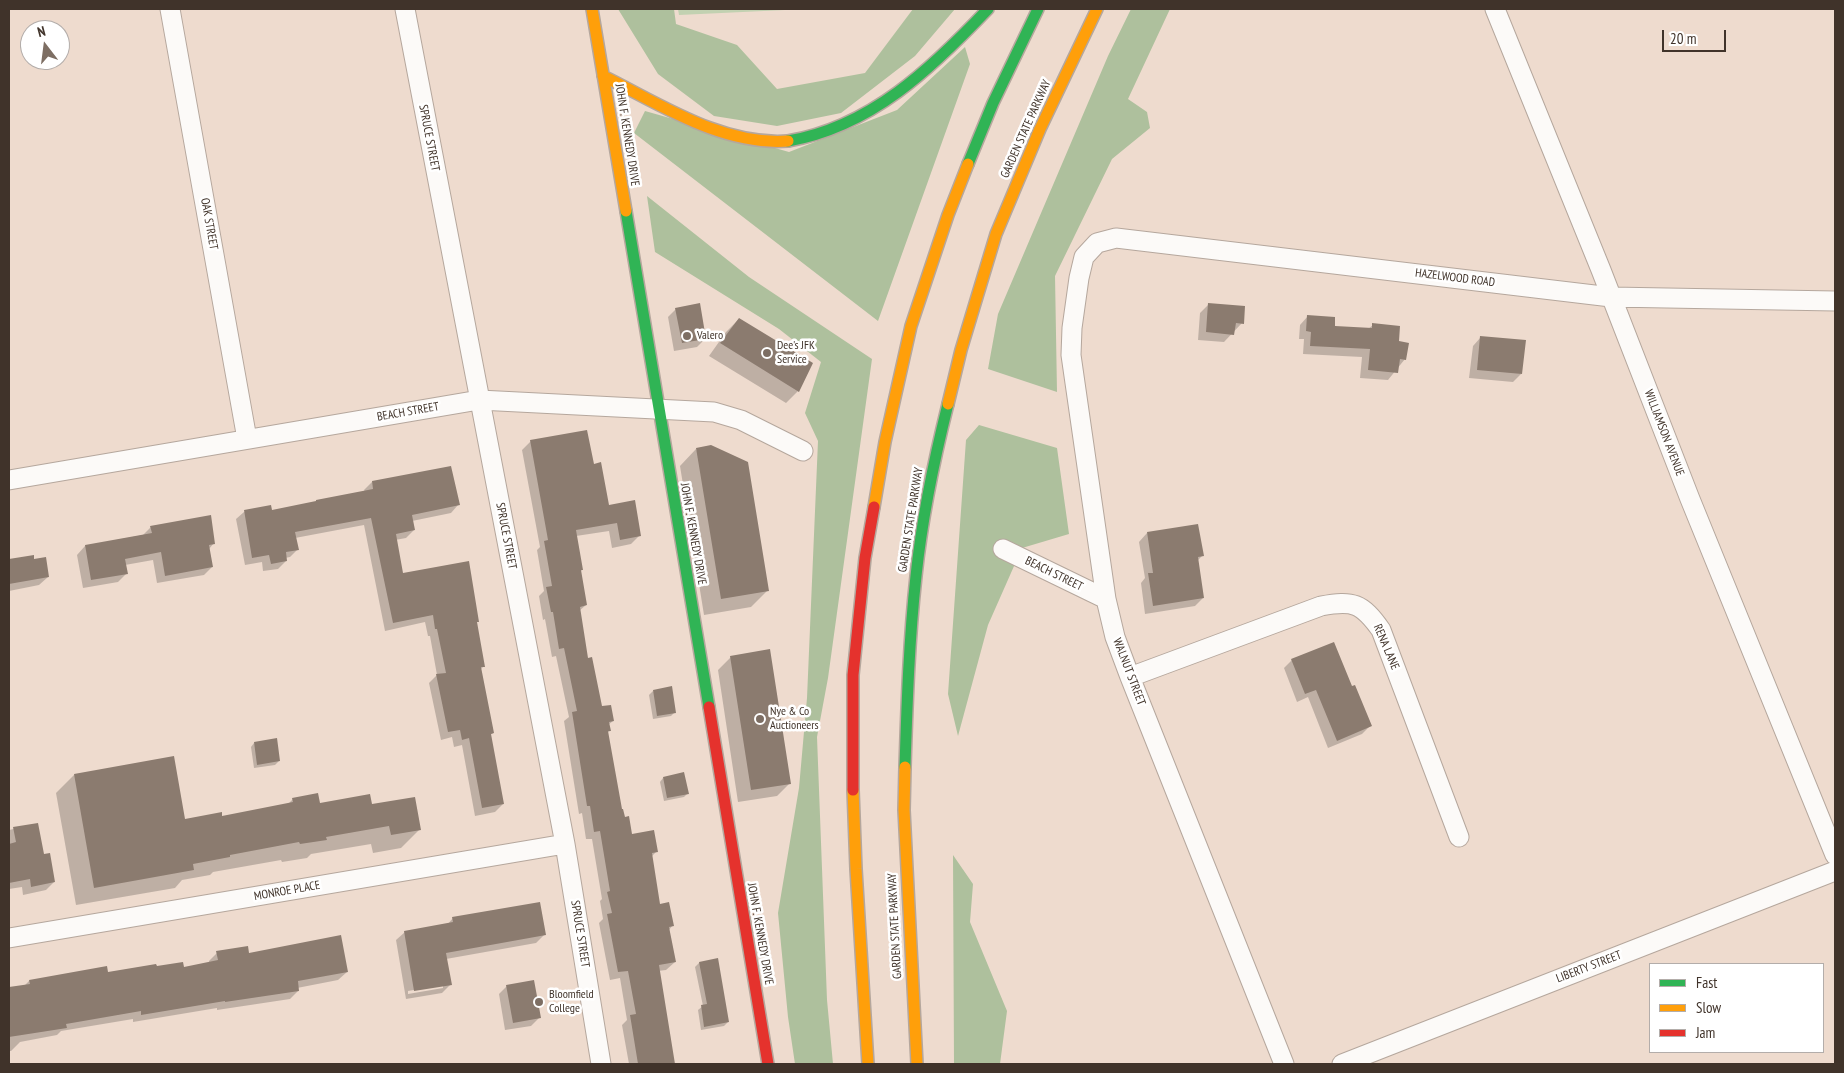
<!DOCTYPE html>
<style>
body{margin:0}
#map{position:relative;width:1844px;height:1073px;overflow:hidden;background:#eedbce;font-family:"PT Sans Narrow",sans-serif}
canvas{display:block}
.frame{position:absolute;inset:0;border:10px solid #40332a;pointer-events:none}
.legend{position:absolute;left:1649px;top:963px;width:175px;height:90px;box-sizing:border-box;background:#fff;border:1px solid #b3adaa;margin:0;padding:6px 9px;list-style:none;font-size:15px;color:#40332a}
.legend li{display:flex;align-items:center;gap:10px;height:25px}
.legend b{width:25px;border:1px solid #b3adaa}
.north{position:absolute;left:20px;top:20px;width:50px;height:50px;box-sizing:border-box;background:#fff;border:1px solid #b3adaa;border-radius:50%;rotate:345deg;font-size:14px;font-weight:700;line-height:20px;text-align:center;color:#40332a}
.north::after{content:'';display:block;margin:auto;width:18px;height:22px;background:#7d6e63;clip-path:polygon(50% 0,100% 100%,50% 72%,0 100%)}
.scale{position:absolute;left:1662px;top:30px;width:64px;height:22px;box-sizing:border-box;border:2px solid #40332a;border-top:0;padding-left:6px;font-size:15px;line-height:18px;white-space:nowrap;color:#40332a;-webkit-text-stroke:4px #fff;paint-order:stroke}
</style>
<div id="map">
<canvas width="1844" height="1073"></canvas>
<div class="frame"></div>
<ul class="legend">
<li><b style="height:6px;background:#30b455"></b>Fast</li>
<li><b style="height:6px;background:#ff9f0a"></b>Slow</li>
<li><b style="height:6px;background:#e5322d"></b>Jam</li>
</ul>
<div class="north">N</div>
<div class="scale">20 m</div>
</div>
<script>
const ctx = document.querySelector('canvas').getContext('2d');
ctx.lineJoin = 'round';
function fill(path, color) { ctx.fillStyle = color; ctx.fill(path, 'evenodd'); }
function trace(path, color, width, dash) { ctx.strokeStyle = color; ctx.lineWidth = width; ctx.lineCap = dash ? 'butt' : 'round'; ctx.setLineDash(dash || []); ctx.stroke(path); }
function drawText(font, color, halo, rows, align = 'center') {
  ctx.font = font + ' "PT Sans Narrow",sans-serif'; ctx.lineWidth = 5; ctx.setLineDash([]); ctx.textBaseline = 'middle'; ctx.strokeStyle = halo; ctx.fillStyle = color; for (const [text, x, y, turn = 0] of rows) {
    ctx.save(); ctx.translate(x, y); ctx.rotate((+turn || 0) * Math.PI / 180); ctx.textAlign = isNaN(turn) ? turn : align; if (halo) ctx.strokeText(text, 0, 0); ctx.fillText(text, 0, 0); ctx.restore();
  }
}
fill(new Path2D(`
 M678,9H785V10L679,15Z`), '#c2d1b1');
fill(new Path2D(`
 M618,9H674L676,24L737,45L777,89L865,73L913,9H955L915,56L841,113L777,126L714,116L658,74Z
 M1131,9H1170L1128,99L1147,112L1150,128L1112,159L1055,276L1057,392L988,369L998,314L1108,56Z
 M965,47L970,64L878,321L634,133L645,111L789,152L897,110Z
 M647,196L749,277L872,359L828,678L817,737L827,1000L833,1064H795L788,1017L778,913L799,788L807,698L818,441L805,413L821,362L779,329L655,252Z
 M979,425L1057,448L1069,534L1022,548L988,625L958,736L948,694L966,440Z
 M953,855L973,884L970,922L1007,1011L1000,1064H954Z`), '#aec09d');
fill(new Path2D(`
 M1209,304L1242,323L1224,342L1198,340L1200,313Z
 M676,309L705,339L697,347L674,351L668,317Z
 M1308,316L1334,327L1368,329L1373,325L1397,342L1405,359L1388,380L1360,378L1362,357L1303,354L1304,339H1299L1300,325Z
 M739,319L798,391L786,403L709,356L726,332Z
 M1481,337L1521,374L1513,382L1469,378L1473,346Z
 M531,441L593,465L608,507L639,536L631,544L612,548L609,531L576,536L582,570L580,572L586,605L579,611L587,659L601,708L613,721L608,725L610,731L607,733L621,811L631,835L656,852L651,857L659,905L672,926L669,930L675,962L666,970L658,971L673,1064H629L622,1025L627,1020L620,978L610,980L599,923L603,919L600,901L602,899L592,839H586L582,813L579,814L564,721L569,717L556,656L552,657L545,619L543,620L539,596L544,591L537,550L540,547L522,450Z
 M696,449L768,590L751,607L704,615L680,466Z
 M372,482L458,505L451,513L412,521L414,530L406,538L395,540L402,575L477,622L476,623L484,666L480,670L493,733L490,735L503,804L495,812L475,816L462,745L454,747L452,737L441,740L429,683L437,675L430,636H428L425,622L385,631L364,525L295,538L297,550L290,557L285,558L286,561L278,569L263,571L262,562L245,565L236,519L244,512L270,507L271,511L365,492L364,490Z
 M151,527L214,543L209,549L212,567L204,575L157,583L153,560L125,565L126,574L118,582L83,588L77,555L85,546L143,535Z
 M1147,533L1202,556L1197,561L1203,598L1195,606L1145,614L1141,583L1145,578L1139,542Z
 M33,556V560L48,577L39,585L9,591V561Z
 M731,657L789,784L777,796L738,802L718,670Z
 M1292,660L1351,688L1370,726L1362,734L1328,748L1308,697L1297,702L1284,668Z
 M653,691L675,712L671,716L653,719L649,695Z
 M254,743L279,761L275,765L254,768L251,747Z
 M74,775L184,821L221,818L287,805L293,799L319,805H371L419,830L401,848L373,853L371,844L311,854L307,858L282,862L281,860L213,872L210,875L182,880L175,888L76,905L56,793Z
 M663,778L688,793L684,797L664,801L660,782Z
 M37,824L43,856L54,882L46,890L23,895L22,887L9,889V830Z
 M453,918L545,934L536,943L446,959L450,985L442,993L406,999L396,940L405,932L447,925ZM443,985V988L408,994V991Z
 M217,953L248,955L347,972L338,980L297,988L298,991L290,999L217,1010V1008L133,1022V1019L61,1031L57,1035L20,1042L11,1051H9V989L24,986L29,981L156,968L183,969L209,963V961Z
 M717,960L728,1022L724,1026L701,1030L698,1010L703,1006L695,967L699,963Z
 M507,986L539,1018L531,1026L505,1030L499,994Z`), '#0003');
fill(new Path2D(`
 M700,303L706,339L682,343L675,308Z
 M1208,303L1245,306L1244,324L1236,323L1234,335L1206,332Z
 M1307,315L1335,317V326L1372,328V323L1400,326L1399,341L1409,343L1406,360L1400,359L1398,373L1368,370L1370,349L1310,346L1311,332L1306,331Z
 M739,318L813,363L799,392L720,343Z
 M1480,336L1526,340L1522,374L1477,370Z
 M587,430L594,464L601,462L609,505L635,500L641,536L620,540L617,523L576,530L583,570H581L587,605L580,607L588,658L592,657L602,706L611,705L614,721L609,722L611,731H608L622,809H623L625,817L629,816L632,834L654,830L658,852L652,853L660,904L669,902L674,926L669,927L676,962L659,965L675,1064H638L630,1015L636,1014L628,971L618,972L607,914L612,913L607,892L610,891L600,831L594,832L590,806H587L572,712L577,711L564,648L559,649L553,612H551L546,587L552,586L544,541L548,540L530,440Z
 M711,445L748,462L769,591L721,599L696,448Z
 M451,466L460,505L412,515L415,530L396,534L403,573L469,561L479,622H477L485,667H481L494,733L491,734L504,804L482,808L469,738L462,740L460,730L448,732L436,674L446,673L437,629H435L433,615L393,623L371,518L295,532L299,550L286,552L287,561L271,564L269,555L252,558L244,510L271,505L272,510L316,501V500L373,489L372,481Z
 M211,515L215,544L209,545L213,567L165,576L161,552L125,559L128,574L91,580L85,545L152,533L150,526Z
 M1198,524L1204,556L1198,557L1204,598L1153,606L1148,573H1153L1147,532Z
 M34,555V559L46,557L49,577L9,584V559Z
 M1334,642L1352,686L1355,685L1372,726L1337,741L1316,690L1305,694L1291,659Z
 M770,649L791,784L751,790L730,656Z
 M672,686L676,713L657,716L653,690Z
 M277,738L280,761L257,765L254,742Z
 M174,756L185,819L222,812V816L293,802L292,798L318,793L320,803L370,794L372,804L415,797L421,830L391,835L389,826L326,837L327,840L300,844L299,842L230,855V857L193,864L194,870L94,888L74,774Z
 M684,772L689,794L667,798L663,777Z
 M38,823L44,854L50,853L55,882L31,887L30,879L9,883V844L16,842L13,827Z
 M540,902L546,935L446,953L452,985L414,991L404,931L453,922L452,917Z
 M341,935L348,972L298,981L299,991L225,1002V1001L141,1015V1011L66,1024L67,1028L9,1037V987L30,984L29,980L107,966L108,972L156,964L157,966L183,962L184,967L218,960L216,951L248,946L249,953Z
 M718,958L729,1022L704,1027L701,1005L707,1004L699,962Z
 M534,980L541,1018L513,1023L506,985Z`), '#8b7b6f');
const street = new Path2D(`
 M170,9L247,439
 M405,9L565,844L601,1064
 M1495,9L1601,270L1690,499L1835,855
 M9,480L479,400L714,412L741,420L803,451
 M1003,549L1106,599
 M1130,677L1321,606C1353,600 1362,603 1381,630L1459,837
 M9,938L565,844
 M1284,1064L1130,677L1115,637L1106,599L1071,355L1072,328L1079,278L1084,257L1097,243L1116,238L1611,297L1835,301
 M1342,1064L1835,871`);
const fast = new Path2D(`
 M788,141C871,127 932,68 988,9
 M968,164L993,103L1038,9
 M626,211L709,707
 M905,767C907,703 909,640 916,576C922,518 934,460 948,404`);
const slow = new Path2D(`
 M592,9L626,211
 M603,76C660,104 722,146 788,141
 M948,404L961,350L996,234L1040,129L1097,9
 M874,507L885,442L911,326L948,215L968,164
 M905,767L904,810L917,1064
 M853,790L856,869L868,1064`);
const jam = new Path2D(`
 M709,707L768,1064
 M853,790V675L865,558L874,507`);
trace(street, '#b5a79d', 21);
trace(fast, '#b5a79d', 14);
trace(slow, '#b5a79d', 14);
trace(jam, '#b5a79d', 14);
trace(street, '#fcfaf8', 19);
trace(fast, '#30b455', 11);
trace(slow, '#ff9f0a', 11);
trace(jam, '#e5322d', 11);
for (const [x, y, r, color] of [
 [687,336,5,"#7d6e63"],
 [767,353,5,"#7d6e63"],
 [760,719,5,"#7d6e63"],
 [539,1002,5,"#7d6e63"]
]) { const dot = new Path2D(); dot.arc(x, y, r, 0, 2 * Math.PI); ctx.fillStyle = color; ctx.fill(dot); trace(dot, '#fff', 2); }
drawText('12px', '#40332a', '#fff', [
 ["GARDEN STATE PARKWAY",1026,129,-66],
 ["JOHN F. KENNEDY DRIVE",627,135,81],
 ["SPRUCE STREET",429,138,79],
 ["OAK STREET",209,224,80],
 ["HAZELWOOD ROAD",1455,278,7],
 ["BEACH STREET",408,412,-10],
 ["WILLIAMSON AVENUE",1664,433,69],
 ["GARDEN STATE PARKWAY",911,520,-81],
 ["JOHN F. KENNEDY DRIVE",693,534,80],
 ["SPRUCE STREET",506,536,79],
 ["BEACH STREET",1054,574,26],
 ["RENA LANE",1386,647,67],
 ["WALNUT STREET",1129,672,69],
 ["MONROE PLACE",287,891,-10],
 ["GARDEN STATE PARKWAY",895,926,-93],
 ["SPRUCE STREET",580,934,81],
 ["JOHN F. KENNEDY DRIVE",760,934,80],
 ["LIBERTY STREET",1589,967,-21]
]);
drawText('12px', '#40332a', '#fff', [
 ["Valero",697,336],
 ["Dee's JFK",777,346],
 ["Service",777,360],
 ["Nye & Co",770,712],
 ["Auctioneers",770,726],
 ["Bloomfield",549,995],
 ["College",549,1009]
], 'left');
</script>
